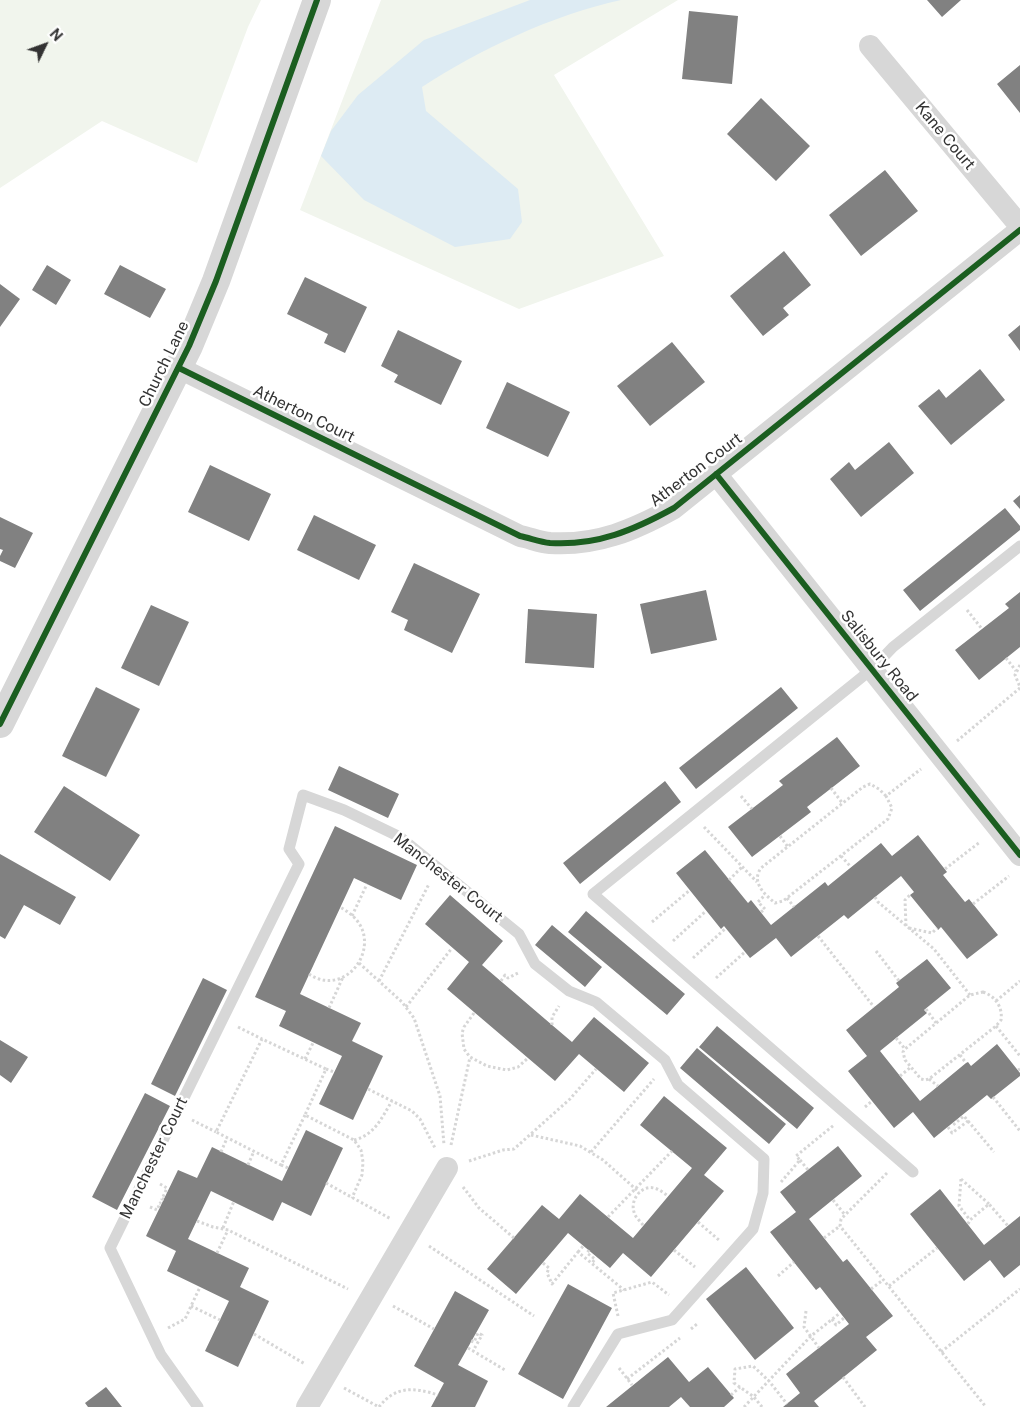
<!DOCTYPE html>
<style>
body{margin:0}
#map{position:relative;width:1020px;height:1407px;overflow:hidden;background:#fff;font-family:"Public Sans",sans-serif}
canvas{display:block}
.north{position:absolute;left:20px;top:20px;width:50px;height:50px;-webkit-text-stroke:4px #fff;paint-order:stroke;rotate:48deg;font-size:14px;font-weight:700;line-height:20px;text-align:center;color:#333}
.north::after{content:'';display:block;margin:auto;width:18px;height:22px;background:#333;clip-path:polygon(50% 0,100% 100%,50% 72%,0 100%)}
</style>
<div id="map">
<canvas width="1020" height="1407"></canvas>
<div class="north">N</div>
</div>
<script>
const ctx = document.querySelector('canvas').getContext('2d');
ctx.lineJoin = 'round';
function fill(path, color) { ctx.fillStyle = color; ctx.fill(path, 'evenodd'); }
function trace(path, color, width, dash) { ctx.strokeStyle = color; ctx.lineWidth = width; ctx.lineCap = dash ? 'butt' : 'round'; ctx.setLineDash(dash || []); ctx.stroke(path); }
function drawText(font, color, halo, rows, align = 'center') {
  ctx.font = font + ' "Public Sans",sans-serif'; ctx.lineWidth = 5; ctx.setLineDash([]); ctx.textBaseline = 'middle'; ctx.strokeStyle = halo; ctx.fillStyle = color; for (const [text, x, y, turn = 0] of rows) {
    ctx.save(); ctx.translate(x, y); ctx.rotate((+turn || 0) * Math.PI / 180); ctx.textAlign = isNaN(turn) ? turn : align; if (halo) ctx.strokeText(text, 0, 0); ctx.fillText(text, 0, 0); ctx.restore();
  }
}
fill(new Path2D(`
 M0,0H261L248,27L197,163L102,121L0,188Z
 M381,0H678L554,75L664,256L519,309L300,210Z`), '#f1f5ed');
fill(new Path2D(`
 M530,0H621C553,15 480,49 422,87L426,111L518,189L522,222L510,239L455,247L364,200L321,156L331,131L358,95L424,40Z`), '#ddebf3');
fill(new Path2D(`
 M927,0H961L942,17Z
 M689,11L738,16L732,84L682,79Z
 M1020,65V113L997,84Z
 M761,98L810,146L776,181L727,134Z
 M885,170L918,211L861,256L829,215Z
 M784,251L811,285L783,308L789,315L763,336L730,296Z
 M47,265L71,280L56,305L32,290Z
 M120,265L166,289L150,318L104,294Z
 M305,277L367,307L345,353L324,343L328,334L287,314Z
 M0,284L20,299L0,327Z
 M1020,325V351L1008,335Z
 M398,330L462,361L441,405L394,382L398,375L381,366Z
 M672,342L705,382L650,426L617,386Z
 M980,369L1005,400L951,445L918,406L939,389L946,398Z
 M507,382L570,412L548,457L486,428Z
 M889,442L914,473L861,517L830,479L849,462L855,470Z
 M210,465L271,494L249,541L188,512Z
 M1020,495V509L1013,501Z
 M1005,508L1020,526V530L920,611L903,590Z
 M314,515L376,545L359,580L297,550Z
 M0,517L33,533L15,568L0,561V556L3,550L0,549Z
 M414,563L480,594L452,653L404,630L408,620L391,612Z
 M706,590L717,640L651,654L640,604Z
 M1020,592V647L979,680L955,650L1009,608L1005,604Z
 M151,605L189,622L159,686L121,668Z
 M528,609L597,614L594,668L525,663Z
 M96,687L140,709L106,777L62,756Z
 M781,687L798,708L696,789L679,768Z
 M837,737L860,766L807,807L811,812L752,857L728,827L783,785L779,781Z
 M339,766L399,794L388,818L328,790Z
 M665,781L681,802L580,884L563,863Z
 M64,786L140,835L110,881L34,832Z
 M335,826L417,865L401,900L354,878L300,994L361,1023L352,1041L383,1056L353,1120L319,1104L342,1056L279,1026L286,1011L255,997Z
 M918,835L947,872L943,875L965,902L969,899L998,935L967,959L941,927L938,930L937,928L910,895L914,892L901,876L848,919L844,915L791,957L776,938L750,958L724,926L721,929L676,873L705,850L748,903L751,900L771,925L825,882L828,886L881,843L892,856Z
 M0,854L76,897L60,925L24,905L5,939L0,936Z
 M450,895L503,941L482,965L552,1025L572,1042L594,1017L649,1063L624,1092L579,1054L555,1081L447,989L469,962L425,924Z
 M586,911L685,994L667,1015L568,932Z
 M552,925L602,967L585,987L535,945Z
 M927,959L951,988L924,1010L927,1013L880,1051L920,1101L966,1063L968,1062L971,1066L997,1044L1020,1073V1076L991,1099L987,1095L934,1138L913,1112L894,1128L872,1101L848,1071L867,1056L846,1030L899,987L896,983Z
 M203,978L227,990L175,1096L151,1084Z
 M717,1026L814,1108L797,1129L699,1047Z
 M0,1040L28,1057L11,1083L0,1075Z
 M697,1048L786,1124L769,1144L680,1068Z
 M145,1093L170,1106L117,1210L92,1197Z
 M664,1096L727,1148L704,1175L724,1191L651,1277L623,1253L610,1268L568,1233L516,1294L487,1269L542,1205L559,1219L580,1194L633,1238L692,1168L640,1125Z
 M306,1130L343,1148L311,1216L282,1202L273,1221L211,1191L188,1239L249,1268L240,1287L269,1301L238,1367L205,1351L229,1301L167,1271L176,1251L146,1236L178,1170L197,1178L212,1147L282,1181Z
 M838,1146L862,1176L809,1219L843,1262L847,1259L893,1316L866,1337L877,1350L814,1401L819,1407H783L800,1393L786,1374L849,1324L820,1287L816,1290L770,1232L796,1212L780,1192Z
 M940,1189L984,1245L1020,1216V1265L1004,1278L990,1260L964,1281L910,1214Z
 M746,1267L794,1328L755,1360L706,1299Z
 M568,1284L612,1308L563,1399L518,1374Z
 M455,1291L489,1310L458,1365L488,1381L475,1407H431L444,1383L414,1366Z
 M668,1357L689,1382L708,1367L734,1398L724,1407H690L681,1397L669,1407H606Z
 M106,1387L122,1407H88L85,1403Z`), '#818181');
trace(new Path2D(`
 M967,610L982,629
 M1006,658L1016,671
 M1020,665L1015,675L1020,687
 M957,741L1020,688
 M831,788L843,804
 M741,796L752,809
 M886,796L879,789L870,784L863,787L761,868C751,882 764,894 775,903L783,901L888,819L892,808L886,796L921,769
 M704,827L757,882
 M780,836L788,847
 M841,856L851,867
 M945,869L980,842
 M729,880L743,866
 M875,897L878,902L934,949L970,995
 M787,898L794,907
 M973,904L1009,876
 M761,912L765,909L758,902L765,895
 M352,916L367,884
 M652,922L690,890
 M906,926L905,900L910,895
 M909,928L932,933L937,928
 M818,936L874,1007
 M673,941L706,911
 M876,951L899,981
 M693,958L726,928
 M359,963L402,1002L414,1018L440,1096L444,1145
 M309,974C313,977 318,979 323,980C351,985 372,953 362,929C358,919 349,912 340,907
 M716,978L745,952
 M379,981L429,884
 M501,981L505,975L508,978L520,972
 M983,992C995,996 1003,1007 1001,1020L996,1026L929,1079L925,1080L921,1079L905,1060L903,1052L905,1049L970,995Z
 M996,1001L1020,981
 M406,1007L452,948
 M329,1008L343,977
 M926,1009L936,1023
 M474,1013L464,1027L462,1033L464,1049L470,1057L487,1066L507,1070L518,1067L528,1058
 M552,1025V1017L559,1006
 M996,1026L1020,1056
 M238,1027L262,1039
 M896,1038L905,1049
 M960,1055L966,1063
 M305,1059L313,1043
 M326,1069L334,1072
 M1018,1070L1020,1069
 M900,1076L911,1067
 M929,1079L938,1086
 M368,1089L412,1111L420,1119L435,1148
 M993,1097L1020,1131
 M865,1107L872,1101
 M305,1115L281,1165L216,1132L262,1039L326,1069L305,1115L354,1140L361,1150L363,1162L362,1175L352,1198
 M192,1120L216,1132
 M968,1121L994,1152
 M948,1127L952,1133L968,1121L964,1116L953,1125L952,1124
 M531,1135L580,1146L603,1160L639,1192
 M354,1140C375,1135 382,1117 392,1101
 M451,1145L470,1057
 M221,1152L227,1138
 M591,1152L654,1079
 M800,1160L808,1170
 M469,1161L503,1150L514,1149L570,1099L596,1069
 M248,1165L254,1151
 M281,1165L288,1168
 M887,1173L841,1219L840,1226L986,1407
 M961,1179L959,1206L970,1220
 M961,1179L989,1204
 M781,1182L800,1160L796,1156L834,1125
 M326,1183L391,1219
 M160,1184L167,1188L162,1199H164
 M463,1187L479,1208L514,1238
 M833,1200L845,1215
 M150,1207L157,1210L160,1203L161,1204
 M608,1217L672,1151
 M197,1221L213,1227L228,1230L348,1289
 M698,1222L720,1241
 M968,1224L970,1220L989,1204L1008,1226
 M643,1225C640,1221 635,1217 634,1212C630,1200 641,1185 654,1188C659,1189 664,1193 668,1196
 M223,1228L234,1201
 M824,1238L840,1226
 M429,1246L534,1316
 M589,1250L587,1253L595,1259L592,1263
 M674,1250L695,1267
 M578,1252L584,1245
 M217,1253L228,1230
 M543,1263L549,1268L547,1273L552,1284L578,1252L624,1290
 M778,1276L794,1262
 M889,1286L937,1248
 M871,1289L883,1280
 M191,1306L220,1320
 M393,1306L434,1329
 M806,1311L804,1327L819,1348
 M618,1316L613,1293L652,1282L669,1295
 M832,1319L836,1325L844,1318
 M168,1328L185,1319L200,1287
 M691,1329L697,1324
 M254,1334L305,1364
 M471,1341L474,1342L478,1333L482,1335L473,1351
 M468,1348L505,1370
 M941,1352L1020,1289
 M619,1368L632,1385
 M843,1377L865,1407
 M627,1379L680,1338
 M344,1388L379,1407
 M731,1395L740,1387
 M379,1407C395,1386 414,1387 438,1395
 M744,1407L811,1336L840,1313
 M762,1407L754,1397L734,1383L735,1369L753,1366L769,1381L787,1404`), '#d6d6d6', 3, [2.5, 2.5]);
trace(new Path2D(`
 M913,1172L593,894L872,669L893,647L1020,546
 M198,1407L161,1355L110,1248L299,864L289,849L303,795L344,810L400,837L519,934L535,964L569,991L596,1002L665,1060L678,1085L764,1159L763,1193L753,1229L672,1320L618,1334L573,1407`), '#d7d7d7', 11);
trace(new Path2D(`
 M870,46L1020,226
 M179,368L520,536C530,538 540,542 550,543C597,546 634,530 674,508L1020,230
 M716,474L1020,855
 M307,1407L447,1168`), '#d7d7d7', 22);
trace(new Path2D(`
 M0,724L189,346L216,281L317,0`), '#d7d7d7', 28);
trace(new Path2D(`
 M179,368L520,536C530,538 540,542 550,543C597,546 634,530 674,508L1020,230
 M716,474L1020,855
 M0,724L189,346L216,281L317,0`), '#1b5e20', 6);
drawText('16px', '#333', '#fff', [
 ["Kane Court",945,136,50],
 ["Church Lane",164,364,-64],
 ["Atherton Court",304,414,26],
 ["Atherton Court",696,470,-37],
 ["Salisbury Road",879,656,51],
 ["Manchester Court",448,878,38],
 ["Manchester Court",154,1158,-64]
]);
</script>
